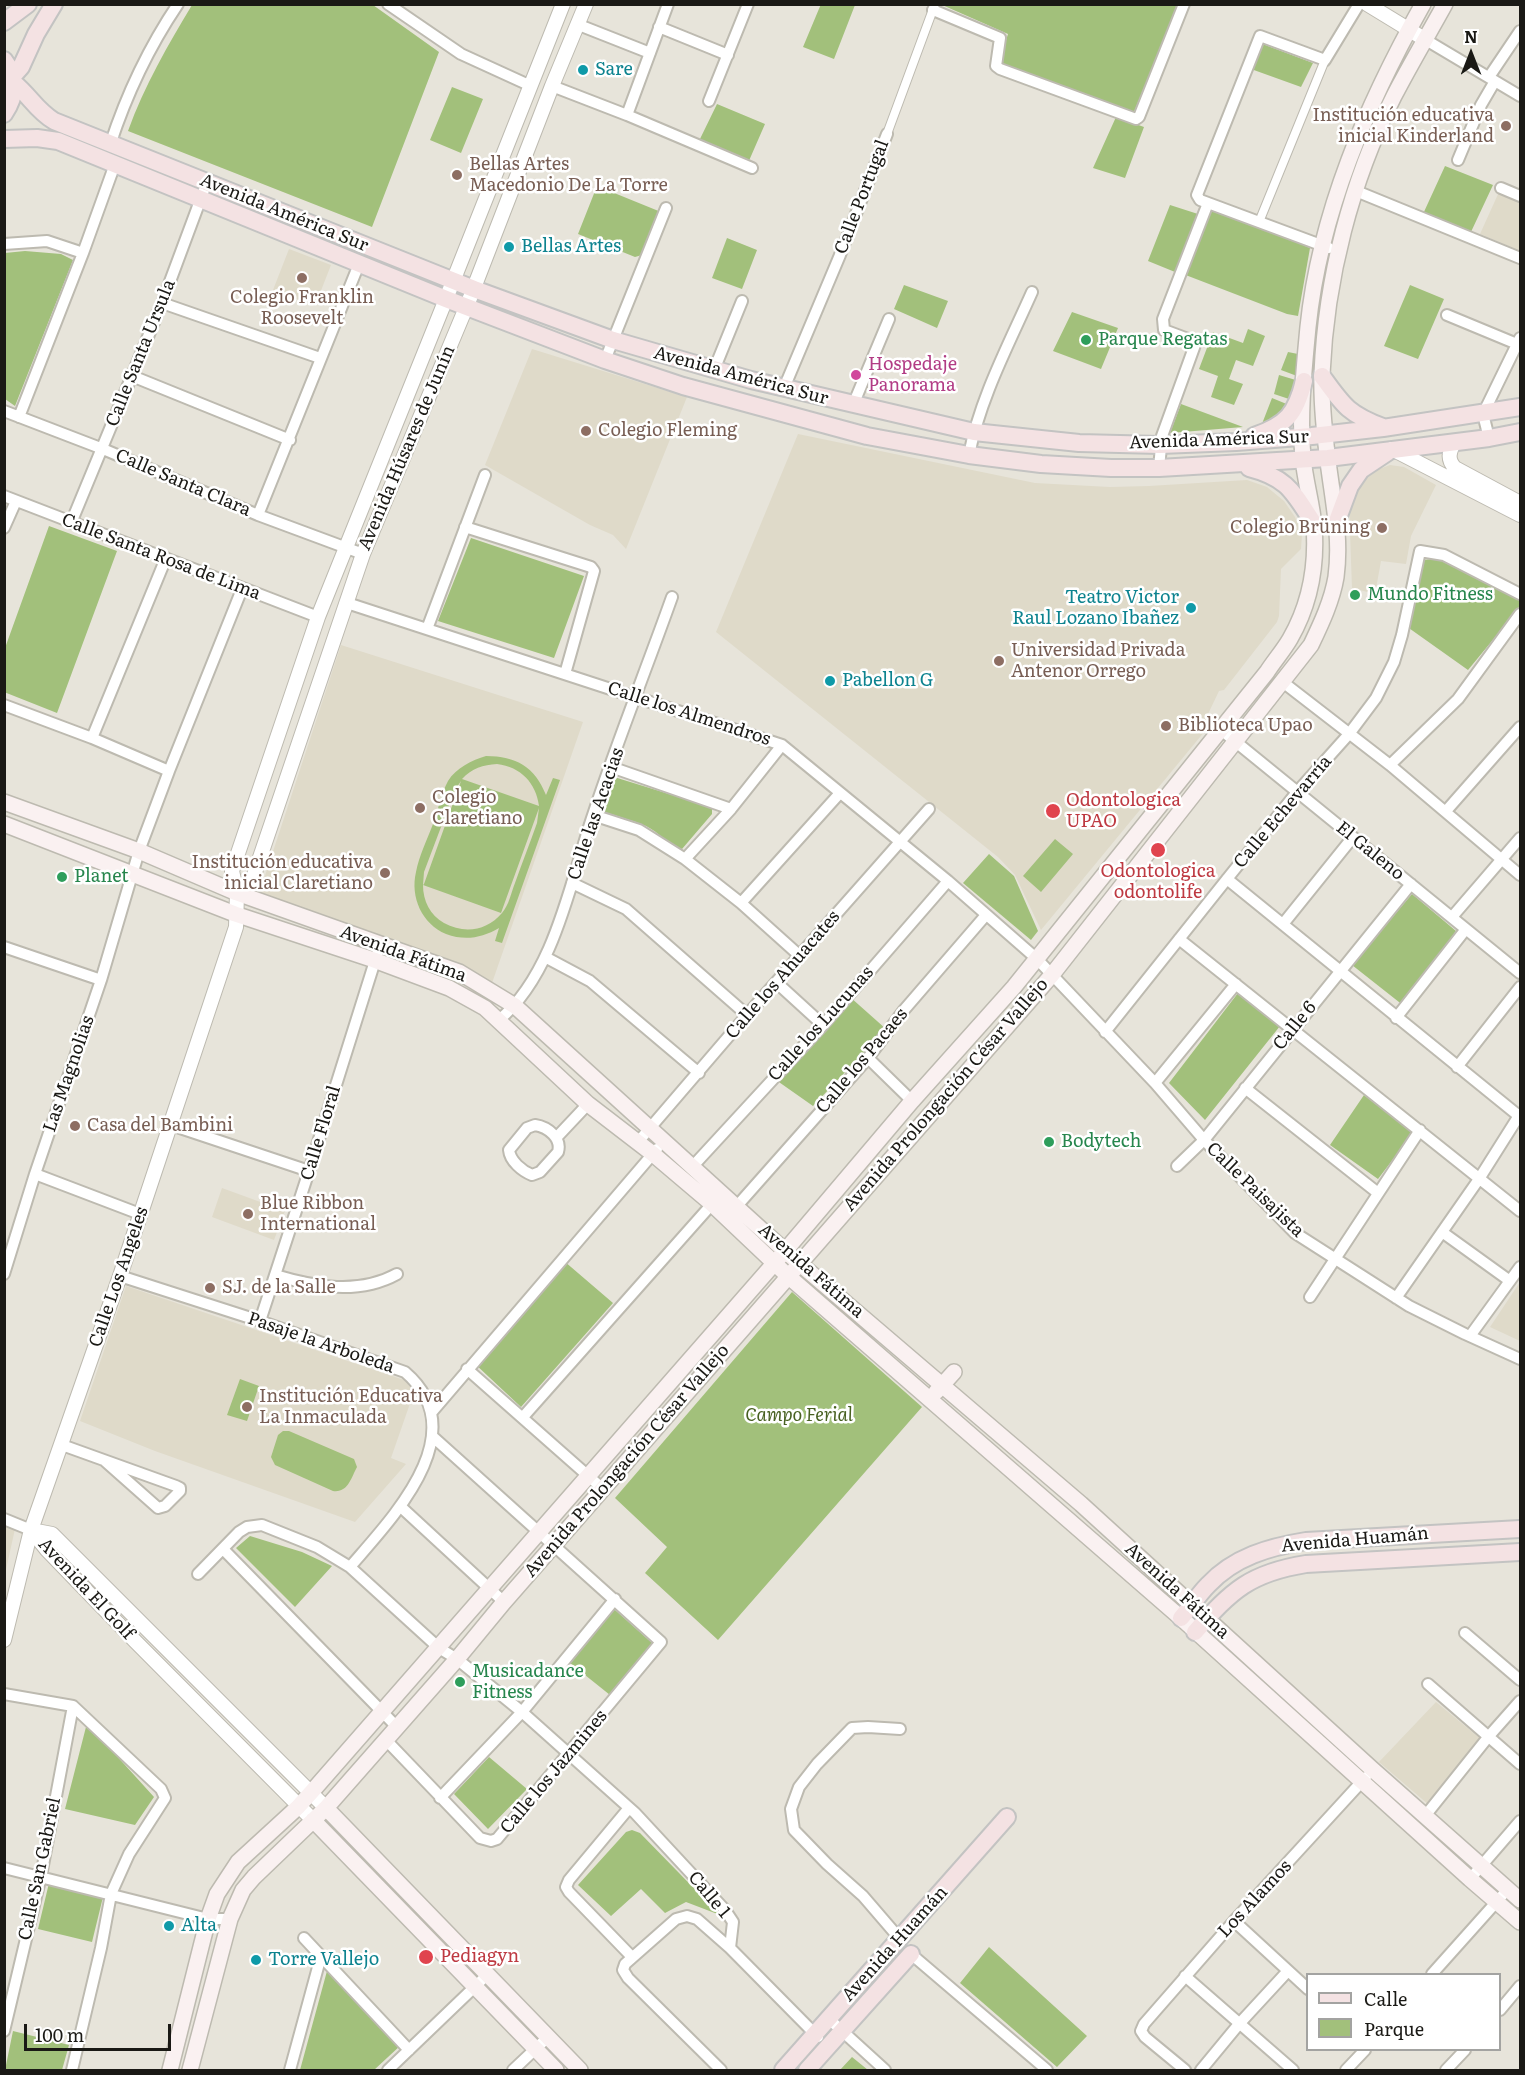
<!DOCTYPE html>
<meta charset="utf-8">
<style>
body{margin:0}
#map{position:relative;width:1525px;height:2075px;overflow:hidden;background:#e7e4da;font-family:Literata,serif}
canvas{display:block}
.frame{position:absolute;inset:0;border:6px solid #1a1915;pointer-events:none}
.legend{position:absolute;left:1306px;top:1973px;width:195px;height:78px;box-sizing:border-box;background:#fff;border:2px solid #a3a3a1;margin:0;padding:8px 10px;list-style:none;font-size:18px;color:#1a1915}
.legend li{display:flex;align-items:center;gap:12px;height:30px}
.legend b{width:30px;border:2px solid #a3a3a1}
.north{position:absolute;left:1441px;top:24px;width:60px;height:60px;-webkit-text-stroke:4px #fff;paint-order:stroke;rotate:0deg;font-size:16px;font-weight:700;line-height:24px;text-align:center;color:#1a1915}
.north::after{content:'';display:block;margin:auto;width:21px;height:27px;background:#1a1915;clip-path:polygon(50% 0,100% 100%,50% 72%,0 100%)}
.scale{position:absolute;left:24px;top:2024px;width:147px;height:27px;box-sizing:border-box;border:3px solid #1a1915;border-top:0;padding-left:8px;font-size:18px;line-height:21px;white-space:nowrap;color:#1a1915;-webkit-text-stroke:4px #fff;paint-order:stroke}
</style>
<div id="map">
<canvas width="1525" height="2075"></canvas>
<div class="frame"></div>
<ul class="legend">
<li><b style="height:8px;background:#f4e2e3"></b>Calle</li>
<li><b style="height:16px;background:#a2c07b"></b>Parque</li>
</ul>
<div class="north">N</div>
<div class="scale">100 m</div>
</div>
<script>
const ctx = document.querySelector('canvas').getContext('2d');
ctx.lineJoin = 'round';
function fill(path, color) { ctx.fillStyle = color; ctx.fill(path, 'evenodd'); }
function trace(path, color, width, dash) { ctx.strokeStyle = color; ctx.lineWidth = width; ctx.lineCap = dash ? 'butt' : 'round'; ctx.setLineDash(dash || []); ctx.stroke(path); }
function drawText(font, color, halo, rows, align = 'center') {
  ctx.font = font + ' Literata,serif'; ctx.lineWidth = 5; ctx.setLineDash([]); ctx.textBaseline = 'middle'; ctx.strokeStyle = halo; ctx.fillStyle = color; for (const [text, x, y, turn = 0] of rows) {
    ctx.save(); ctx.translate(x, y); ctx.rotate((+turn || 0) * Math.PI / 180); ctx.textAlign = isNaN(turn) ? turn : align; if (halo) ctx.strokeText(text, 0, 0); ctx.fillText(text, 0, 0); ctx.restore();
  }
}
fill(new Path2D(`
 M1499,192L1520,201V251L1480,234Z
 M289,249L331,265L315,306L273,290Z
 M532,349L687,397L626,549L613,535L590,525L485,465Z
 M798,434L1035,483L1110,487L1149,486L1247,480L1267,487L1284,501L1295,517L1302,534L1301,549L1281,569L1279,616L1277,622L1224,690L1219,691L1208,714L1214,720L1041,930L1015,875L998,857L716,632Z
 M1390,465L1404,467L1436,485L1411,536L1406,564L1381,561L1375,594L1352,588L1349,505L1362,479L1374,471Z
 M341,645L583,722L492,983L259,894Z
 M222,1188L285,1211L274,1240L212,1217Z
 M1520,1282V1341L1490,1327Z
 M126,1286L407,1381L414,1392L391,1458L406,1464L355,1522L155,1451L80,1421Z
 M5,1525L15,1529L5,1574Z
 M1436,1702L1482,1740L1429,1805L1379,1762Z`), '#dfdac9');
fill(new Path2D(`
 M821,4L855,5L834,59L803,47Z
 M940,4L1178,5L1134,112L998,65L1008,34Z
 M192,5H373L439,52L372,227L128,131C144,86 168,45 192,5Z
 M1260,43L1313,63L1301,87L1251,69Z
 M452,87L483,99L461,153L430,140Z
 M717,104L765,124L748,163L699,141Z
 M1116,117L1144,127L1125,178L1093,168Z
 M1445,166L1493,185L1470,234L1423,214Z
 M597,186L661,212L642,255L635,257L578,234Z
 M1170,205L1198,214L1175,272L1148,261Z
 M1210,206L1310,248L1298,316L1287,314L1183,274Z
 M727,238L757,250L742,289L712,278Z
 M25,251L61,254L73,260L15,406L5,399V253Z
 M904,285L948,301L937,328L894,309Z
 M1410,285L1444,299L1418,359L1384,346Z
 M1072,312L1118,328L1101,369L1053,351Z
 M1248,329L1265,336L1253,366L1236,360L1229,379L1243,384L1234,405L1211,397L1218,376L1199,369L1213,332L1243,343Z
 M1288,352L1298,354L1297,376L1281,370Z
 M1279,375L1299,381L1292,400L1274,394Z
 M1272,398L1289,405L1282,415L1260,429Z
 M1181,404L1243,427L1170,433Z
 M49,526L117,551L57,713L4,692L5,648Z
 M471,538L584,576L554,658L438,621Z
 M1441,558L1520,599V607L1468,670L1406,626L1423,560Z
 M486,756C516,756 535,767 546,795L553,778L560,780L502,943L495,941L499,928C482,938 465,941 446,934C422,924 410,897 416,872C419,856 427,840 433,824C438,811 441,794 448,781C456,768 472,760 486,756ZM497,764C521,767 536,783 539,806L462,779C472,768 483,765 497,764ZM461,781L424,884L423,885L424,872L455,790ZM539,808L537,823C530,843 522,863 515,883C511,893 509,905 502,913C487,931 464,934 444,923C430,915 423,901 423,885L501,913Z
 M614,777L708,806L712,809V814L682,849C670,847 659,832 646,826C632,820 616,816 601,811Z
 M1055,839L1073,854L1041,892L1023,876Z
 M989,854L1014,876L1038,931L1031,940L963,883Z
 M1412,894L1456,931L1404,1006L1352,965Z
 M1238,993L1280,1026L1205,1120L1169,1083Z
 M850,997L886,1029L813,1106L776,1080Z
 M1364,1095L1413,1133L1378,1179L1330,1145Z
 M564,1261L613,1303L521,1407L474,1363Z
 M792,1292L922,1407L718,1640L645,1573L667,1547L615,1498Z
 M240,1379L259,1386L247,1421L227,1415Z
 M283,1431H289L354,1459L357,1467C351,1478 348,1493 333,1491L275,1465L271,1457L278,1435Z
 M250,1536L302,1552L332,1566L295,1607L236,1548Z
 M614,1609L652,1643L610,1695L570,1663Z
 M87,1723L154,1797L135,1825L65,1809Z
 M489,1757L527,1789L488,1829L454,1794Z
 M632,1830L640,1833L720,1915L686,1902L665,1913L641,1889L611,1916L578,1885L626,1832Z
 M49,1883L103,1897L92,1942L38,1929Z
 M989,1947L1087,2036L1057,2067L960,1983Z
 M327,1971L401,2045L374,2070H300Z
 M13,2031L69,2045L62,2070H5Z
 M852,2057L868,2070H840Z`), '#a2c07b');
const pedestrian = new Path2D(`
 M887,134L935,4
 M1259,222L1325,60`);
const minor = new Path2D(`
 M388,4L461,54L531,86
 M933,10L1000,38L996,66L1000,69L1136,119L1139,117L1184,4
 M579,25L650,53
 M659,27L728,55
 M1426,40L1520,96
 M1489,77L1520,31
 M552,86L627,115L752,168
 M709,101L748,4
 M627,115L668,4
 M110,145C126,96 149,47 178,4
 M1458,160L1481,105L1495,81
 M1501,188L1520,196
 M1356,191L1520,258
 M4,244L47,241L83,253
 M1329,248L1200,200L1197,195L1260,36L1325,60L1359,4
 M162,303L320,358
 M1447,315L1517,344
 M605,360L666,208
 M714,370L742,301
 M132,376L290,440
 M784,388L840,255L887,134
 M853,405L889,319
 M4,411L103,449L258,515L363,554
 M19,417L83,253L115,164
 M1489,438L1483,414L1520,338
 M969,455C980,398 1009,344 1032,292
 M1159,468L1162,436L1196,342L1164,330L1163,319L1208,203
 M4,496L318,617
 M258,515L359,264
 M71,523L162,303L207,182
 M465,527L591,567L594,571L565,674
 M4,528L16,501
 M347,603L782,745L948,881L1037,959L1155,1083L1204,1140L1295,1233L1409,1306L1465,1334L1520,1359
 M427,629L485,475
 M1284,683L1390,765L1520,875
 M4,705L92,738L169,771
 M1220,729L1520,973
 M92,738L166,558
 M1390,765L1458,699L1520,614
 M611,767L731,809
 M1446,811L1520,727
 M593,815L639,830L685,859L741,903L800,956
 M685,859L731,809L782,745
 M1227,879L1519,1116
 M572,883L626,909L747,1015
 M741,903L840,793
 M1452,917L1520,838
 M1283,924L1353,837
 M1179,939L1520,1211
 M4,947L101,980
 M545,957L590,981L699,1073
 M777,983L823,1025
 M1396,1018L1466,929
 M499,1020C555,973 570,882 593,815C617,742 646,670 672,597
 M1105,1032L1227,879L1298,791L1349,734L1376,698L1394,662L1402,635L1420,551L1444,555L1520,594
 M868,1058L912,1101
 M1457,1067L1520,987
 M1155,1083L1236,984
 M1245,1088L1378,1193
 M171,1125L309,1171
 M535,1125C548,1127 562,1138 558,1152L540,1172L532,1175C522,1171 510,1161 509,1150L527,1128Z
 M556,1138L588,1104
 M638,1142L747,1015L929,809
 M693,1166L823,1025L948,881
 M1177,1166L1204,1140L1411,884
 M35,1174L140,1214
 M737,1206L868,1058L904,1010L986,915
 M1442,1232L1510,1281
 M4,1274L35,1174L101,980L139,851L169,771L242,589
 M275,1275C315,1287 359,1295 397,1274
 M120,1276L260,1321L405,1372C476,1433 392,1518 350,1567
 M1310,1297L1420,1130
 M1396,1298L1479,1179L1520,1114
 M260,1321L309,1171L380,945
 M1470,1336L1520,1267
 M467,1369L603,1489
 M431,1413L657,1149
 M523,1417L712,1204
 M62,1445L176,1486L180,1488V1491L165,1506L158,1508L105,1461
 M401,1507L504,1602
 M4,1519L31,1530
 M223,1549L397,1727
 M198,1574L239,1532L247,1527L262,1525L317,1547L350,1567L439,1648L457,1659L522,1712L635,1813L725,1910L733,1922L730,1948L818,2037
 M1465,1633L1520,1680
 M1428,1684L1520,1764
 M4,1694L73,1706L161,1789L165,1798L129,1854L111,1894L101,1948L72,2070
 M386,1740L480,1838L491,1841L497,1839L661,1642L432,1436
 M440,1798L522,1712L615,1599
 M629,1808L569,1880L566,1887L569,1892L632,1957
 M1425,1816L1489,1736L1520,1701
 M4,1868L208,1919H230
 M1470,1879L1520,1821
 M1234,1921L1308,1989
 M304,1938L409,2050
 M900,1939L863,1896L827,1864L794,1830L791,1809L799,1787L817,1764L852,1728L868,1727L900,1729
 M911,1954L1047,2070
 M1432,1974L1508,1889
 M1185,1976L1293,2070
 M1500,2010L1520,1986
 M829,2019L885,2070
 M4,2031L41,1876L73,1706
 M290,2070L321,1956
 M388,2070L487,1975
 M513,2070L548,2037
 M721,2070L628,1978L623,1970L625,1964L676,1919L687,1916L697,1919L730,1948
 M1185,2070L1145,2037L1141,2031L1144,2024L1234,1921L1366,1777
 M1201,2070L1239,2024L1287,1972
 M1346,2070L1365,2050
 M1446,2070L1465,2050`);
const tertiary = new Path2D(`
 M1367,4L1426,40
 M1454,442C1449,453 1447,459 1455,468L1520,503
 M1392,449L1520,515
 M237,893L253,878L363,554L470,298L552,86L586,4
 M31,1530L52,1534L326,1808
 M31,1530L47,1550L135,1641L313,1820
 M4,1640L31,1530L120,1276L236,927L237,893L232,871L318,617L446,299L563,4`);
const secondary = new Path2D(`
 M4,802L139,851L237,893L459,972L515,1006L785,1251L1081,1504L1372,1769L1520,1900
 M4,824L235,914L374,960L449,988L485,1008L588,1104L653,1154L712,1204L788,1276L1181,1618L1470,1879L1520,1922
 M936,1392L954,1372
 M326,1808L580,2070
 M313,1820L556,2070
 M170,2070L208,1919L217,1894L238,1862L298,1807L316,1787L785,1251L912,1101L1014,987L1267,672C1274,661 1283,651 1290,639C1310,604 1317,565 1314,526C1312,503 1305,481 1303,458C1299,415 1304,370 1308,327C1320,212 1367,104 1423,4
 M190,2070L230,1919L243,1890L254,1877L326,1808L457,1659L504,1602L1051,976L1311,645C1321,624 1332,601 1336,577C1341,540 1334,506 1329,469C1325,439 1321,405 1322,374C1326,278 1351,182 1394,96C1410,65 1428,35 1445,4`);
const primary = new Path2D(`
 M4,22L28,4
 M4,60C18,78 16,96 4,114
 M13,76L21,67L36,34L54,4
 M14,83C30,96 36,110 54,121L474,289L613,340L751,380L974,432L1079,443L1160,445L1236,442L1312,436L1383,428L1520,407
 M4,139L37,138L58,141L446,299L605,360L683,386L867,436L969,455L1041,464L1111,468H1159L1328,458L1489,438L1520,432
 M1322,376C1343,405 1348,414 1383,427
 M1254,436C1287,425 1296,413 1304,381
 M1249,468C1288,478 1293,492 1314,524
 M1337,521L1350,486L1361,470L1388,452
 M1181,1618C1190,1608 1198,1595 1208,1585C1234,1557 1269,1547 1306,1541L1520,1529
 M1195,1632C1232,1590 1250,1573 1306,1564L1520,1552
 M783,2070L1007,1817
 M807,2070L911,1954`);
trace(pedestrian, '#bdbab0', 10);
trace(minor, '#bdbab0', 14);
trace(tertiary, '#bdbab0', 16);
trace(secondary, '#bdbab0', 18);
trace(primary, '#c3c3c2', 20);
trace(pedestrian, '#fff', 8);
trace(minor, '#fff', 10);
trace(tertiary, '#fff', 14);
trace(secondary, '#faf1f1', 15);
trace(primary, '#f4e2e3', 16);
for (const [x, y, r, color] of [
 [583,70,6,"#0f9aa8"],
 [1506,126,6,"#8d6e63"],
 [457,175,6,"#8d6e63"],
 [509,247,6,"#0f9aa8"],
 [302,278,6,"#8d6e63"],
 [1086,340,6,"#2e9e5b"],
 [856,375,6,"#d1479c"],
 [586,431,6,"#8d6e63"],
 [1382,528,6,"#8d6e63"],
 [1355,595,6,"#2e9e5b"],
 [1191,608,6,"#0f9aa8"],
 [999,661,6,"#8d6e63"],
 [830,681,6,"#0f9aa8"],
 [1166,726,6,"#8d6e63"],
 [420,808,6,"#8d6e63"],
 [1053,811,8,"#e0444e"],
 [1158,850,8,"#e0444e"],
 [385,873,6,"#8d6e63"],
 [62,877,6,"#2e9e5b"],
 [75,1126,6,"#8d6e63"],
 [1049,1142,6,"#2e9e5b"],
 [248,1214,6,"#8d6e63"],
 [210,1288,6,"#8d6e63"],
 [247,1407,6,"#8d6e63"],
 [460,1682,6,"#2e9e5b"],
 [169,1926,6,"#0f9aa8"],
 [426,1957,8,"#e0444e"],
 [256,1960,6,"#0f9aa8"]
]) { const dot = new Path2D(); dot.arc(x, y, r, 0, 2 * Math.PI); ctx.fillStyle = color; ctx.fill(dot); trace(dot, '#fff', 2); }
drawText('18px', '#0d838f', '#fff', [
 ["Sare",595,70],
 ["Bellas Artes",521,247],
 ["Teatro Victor",1179,598,"right"],
 ["Raul Lozano Ibañez",1179,619,"right"],
 ["Pabellon G",842,681],
 ["Alta",181,1926],
 ["Torre Vallejo",268,1960]
], 'left');
drawText('18px', '#785e54', '#fff', [
 ["Institución educativa",1494,116,"right"],
 ["inicial Kinderland",1494,137,"right"],
 ["Bellas Artes",469,165],
 ["Macedonio De La Torre",469,186],
 ["Colegio Franklin",302,298,"center"],
 ["Roosevelt",302,319,"center"],
 ["Colegio Fleming",598,431],
 ["Colegio Brüning",1370,528,"right"],
 ["Universidad Privada",1011,651],
 ["Antenor Orrego",1011,672],
 ["Biblioteca Upao",1178,726],
 ["Colegio",432,798],
 ["Claretiano",432,819],
 ["Institución educativa",373,863,"right"],
 ["inicial Claretiano",373,884,"right"],
 ["Casa del Bambini",87,1126],
 ["Blue Ribbon",260,1204],
 ["International",260,1225],
 ["SJ. de la Salle",222,1288],
 ["Institución Educativa",259,1397],
 ["La Inmaculada",259,1418]
], 'left');
drawText('18px', '#1a1915', '#fff', [
 ["Calle Portugal",862,197,-69],
 ["Avenida América Sur",284,213,22],
 ["Calle Santa Ursula",141,353,-68],
 ["Avenida América Sur",741,376,15],
 ["Avenida América Sur",1219,440,-2],
 ["Avenida Húsares de Junín",407,448,-67],
 ["Calle Santa Clara",183,483,23],
 ["Calle Santa Rosa de Lima",161,557,21],
 ["Calle los Almendros",689,714,18],
 ["Calle Echevarría",1283,812,-50],
 ["Calle las Acacias",596,814,-71],
 ["El Galeno",1370,851,39],
 ["Avenida Fátima",403,954,20],
 ["Calle los Ahuacates",783,975,-49],
 ["Calle los Lucunas",821,1024,-48],
 ["Calle 6",1295,1026,-51],
 ["Calle los Pacaes",862,1061,-50],
 ["Las Magnolias",69,1074,-71],
 ["Avenida Prolongación César Vallejo",946,1095,-49],
 ["Calle Floral",321,1133,-73],
 ["Calle Paisajista",1255,1190,44],
 ["Avenida Fátima",811,1271,41],
 ["Calle Los Angeles",119,1277,-71],
 ["Pasaje la Arboleda",321,1343,19],
 ["Avenida Prolongación César Vallejo",627,1461,-49],
 ["Avenida Huamán",1355,1540,-5],
 ["Avenida El Golf",86,1589,47],
 ["Avenida Fátima",1177,1591,42],
 ["Calle los Jazmines",554,1772,-50],
 ["Calle San Gabriel",40,1869,-78],
 ["Calle 1",709,1895,50],
 ["Los Alamos",1255,1899,-47],
 ["Avenida Huamán",895,1944,-48]
]);
drawText('18px', '#27864d', '#fff', [
 ["Parque Regatas",1098,340],
 ["Mundo Fitness",1367,595],
 ["Planet",74,877],
 ["Bodytech",1061,1142],
 ["Musicadance",472,1672],
 ["Fitness",472,1693]
], 'left');
drawText('18px', '#b23c85', '#fff', [
 ["Hospedaje",868,365],
 ["Panorama",868,386]
], 'left');
drawText('18px', '#be3a42', '#fff', [
 ["Odontologica",1066,801],
 ["UPAO",1066,822],
 ["Odontologica",1158,872,"center"],
 ["odontolife",1158,893,"center"],
 ["Pediagyn",440,1957]
], 'left');
drawText('italic 18px', '#486121', '#fff', [
 ["Campo Ferial",799,1416]
]);
</script>
